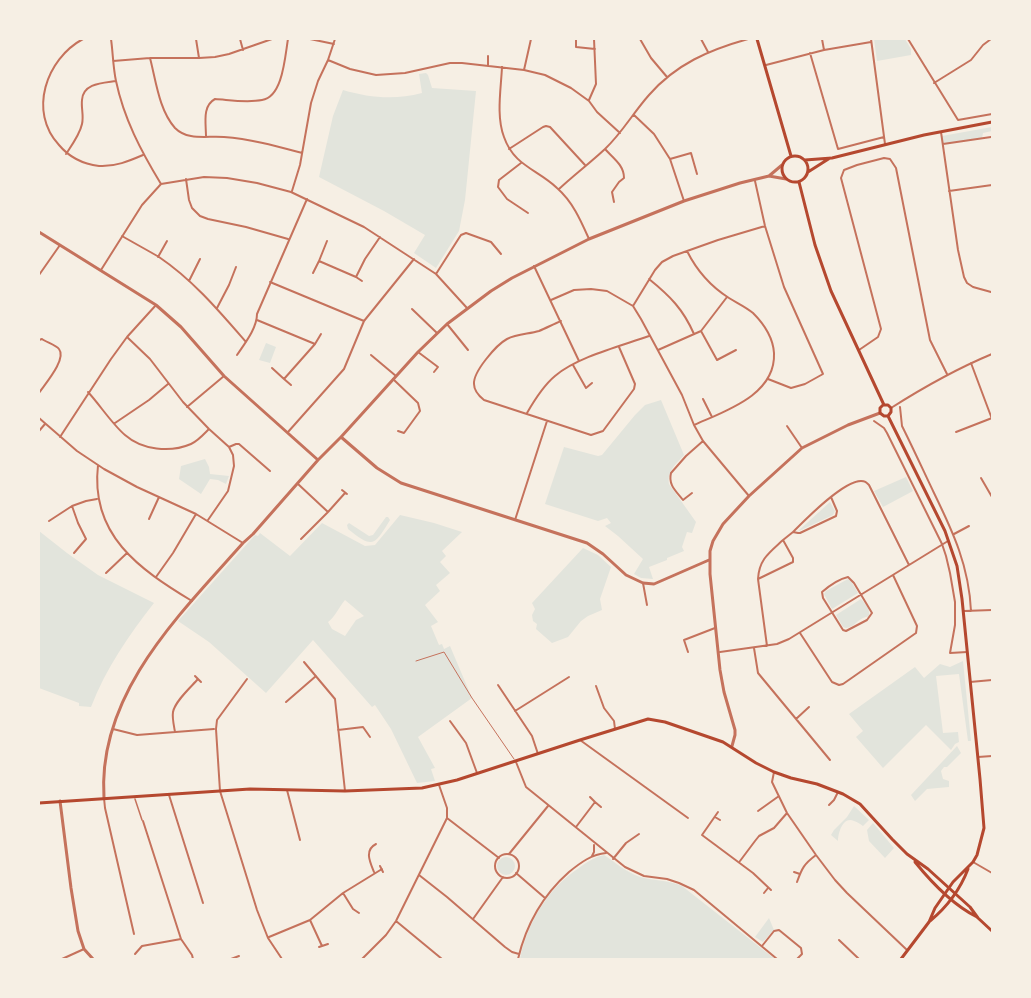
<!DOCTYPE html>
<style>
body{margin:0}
#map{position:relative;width:1031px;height:998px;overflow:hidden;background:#f6efe4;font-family:Commissioner,sans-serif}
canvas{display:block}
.frame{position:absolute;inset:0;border:40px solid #f6efe4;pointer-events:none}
</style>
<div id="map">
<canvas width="1031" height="998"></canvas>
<div class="frame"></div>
</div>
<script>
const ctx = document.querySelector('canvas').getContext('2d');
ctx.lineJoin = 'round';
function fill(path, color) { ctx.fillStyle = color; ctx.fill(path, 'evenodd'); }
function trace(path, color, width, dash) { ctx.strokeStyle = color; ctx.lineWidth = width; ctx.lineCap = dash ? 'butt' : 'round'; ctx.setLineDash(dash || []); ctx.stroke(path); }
fill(new Path2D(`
 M874,39H905L911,49V55L877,61Z
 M426,73L428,75L432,88L476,91L465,200L459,231L436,268L414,253L425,235L384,211L319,177L333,116L343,90C370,98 395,100 422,93L419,74Z
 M992,127V131L983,133L982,138L943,144L942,136Z
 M266,343L276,347L270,363L259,360Z
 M661,400L684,455C676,464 667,471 669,484L696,522L692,533L687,532L682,547L684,551L667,558V560L649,567L653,579L641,578L634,574L643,559L618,536L605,526L611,523L607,518L598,521L545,504L564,447L598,456L602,455L635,415L645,405Z
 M205,459L209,467L210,474L229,476L226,484L218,480L210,479L201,494L179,479L181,466Z
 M906,477L913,491L883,507L874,491Z
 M830,502L835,511L833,515L797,532Z
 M400,515L434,523L462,532L442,551L446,556L440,562L450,573L436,585L440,591L425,605L438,622L431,626L439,645L442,644L444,649L450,646L472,698L418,737L435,768L431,769L435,781L417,783L391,729L375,705L372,707L313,640L266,693L209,642L178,621L255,535L258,536L260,533L290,556L322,523L365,546L375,545ZM345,600L364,616L356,620L345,636L332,629L328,622C335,617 339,607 345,600Z
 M386,517H388L390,520C374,546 373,549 348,529L347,525L349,523L369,536L373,535Z
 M39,531L67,553L98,575L154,603C129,635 106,668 91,707L79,706V703L39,688Z
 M583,548L598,555L611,567L600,599L602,610L588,616L581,621L568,637L552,643L536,629L537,624L533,621L532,615L535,609L532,603Z
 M848,579L851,581L858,593L832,609L824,594L826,591Z
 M861,599C864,602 869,608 869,612C870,618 867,616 863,618C855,622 854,627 846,628L843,627L836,615Z
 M963,661L971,741H968L959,674L936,676L943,733L958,732L959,742L955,744L951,750L926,725L883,768L856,737L863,731L849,714L915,667L924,678L940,664L950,667Z
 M957,746L961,753L947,767H944L941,771L943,779L949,781V787L927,789L915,801L911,795Z
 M854,806L869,820L863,826C860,824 858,822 854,821C843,816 838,833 838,841L831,835L834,830L847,817Z
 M873,823L894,848L885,858L869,841L867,830Z
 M604,855C616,863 626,872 640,877C654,881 669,880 682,886L775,959H520C527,923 548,888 579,868C587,862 595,857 604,855Z
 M497 866a9 9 0 1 1 18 0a9 9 0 1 1-18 0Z
 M769,918L774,930L763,942L755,937Z`), '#e2e4dc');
trace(new Path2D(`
 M416,661L444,652L472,698L514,759`), '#c5725c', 1);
trace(new Path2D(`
 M135,799L142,820`), '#c5725c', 1.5);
trace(new Path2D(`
 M83,39C46,59 28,112 59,145C69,157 83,164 99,166C115,167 129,161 143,155
 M111,39C113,53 113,67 116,81C124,119 141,151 161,184
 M196,39L199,58
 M240,39L243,50
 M310,39L334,44
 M576,39V47L595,49
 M640,39L651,58L667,77
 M701,39L708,52
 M822,39L824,50
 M871,39L885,144
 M908,39L958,120L992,114
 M810,53L838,149L884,137
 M150,58C156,81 159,110 175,128C179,132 185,135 191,136C202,138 213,136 224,137C251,139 276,146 302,153
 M328,60L350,69L376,75L405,73L450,63H462L524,70L545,75L571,88L589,101L597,112L620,133
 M113,61L150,58H199L215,57L229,54L272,39
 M766,65L824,50L871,42
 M488,66V56
 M502,67C501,89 496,116 504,137C514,166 537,169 557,188C573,202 581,221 589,239
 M524,70L531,39
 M934,83L971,60L983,45L991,39
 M589,100L596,84L594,39
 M634,115L654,134L670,159L684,201
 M941,132L958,250L964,277L967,283L973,287L991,292
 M206,137C206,123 202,106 215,99C230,100 247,103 262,100C283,97 285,56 288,39
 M943,144L991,137
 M509,149L543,127L546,126L550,127L585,165
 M605,149C613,158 624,165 624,178L619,182L612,192L614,202
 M66,154C72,145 80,134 82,124C84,116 81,108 82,100C83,83 103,83 116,81
 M670,159L691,153L697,174
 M521,163L499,180L498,187L507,199L528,213
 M186,179L189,200L192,208L200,216L208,219L246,227L288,239
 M755,181L765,226L784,287L823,374L805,384L791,388L768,379
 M559,189C574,175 590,163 605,149C622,133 633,113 649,95C676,64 709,50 748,39
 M292,191L300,165L311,103L318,81L328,60L335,39
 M949,191L992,185
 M122,236C134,243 147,250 159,257C193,280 219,311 246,342
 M327,241L319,261L356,277L365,259L380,237
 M687,251C697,271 710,286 729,298C737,303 746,307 753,313C764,324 773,337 774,353C776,395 725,411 694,425
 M158,257L167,241
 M534,266L579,361
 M101,270L142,205L161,184L204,177L227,178L257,183L291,192L364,227L436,274L467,308
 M313,273L319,261
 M436,274L459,238L461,235L466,233L491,242L501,254
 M39,275L60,245
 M356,277L362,281
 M649,279C670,296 683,309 694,334
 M189,281L200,259
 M270,282L364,321
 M551,300L574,290L591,289L607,291L633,306L641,319L682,395L694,425L703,441L749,496
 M633,306L655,270L662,262L673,256L718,240L765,226
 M217,308L229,285L236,267
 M412,309L437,333
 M257,320L315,344L284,379L291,385
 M561,321C554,324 546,328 539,331C529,334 517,334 507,339C496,345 473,372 474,384C474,391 479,396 484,400L591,435L603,431L634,389L635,384L619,347
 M447,324L468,350
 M701,331L717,360L736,350
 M127,337L150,359L183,402L209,429L229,447L233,455L234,466L228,491L208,520
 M39,340L42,339C46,342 56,345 59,349C67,359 45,384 39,393
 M315,344L321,334
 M658,350L701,331L727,297
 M859,350L878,337L881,329L841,178L844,170L857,165L884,158L890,159L896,168L930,340L947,374
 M418,352L438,367L434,372
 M237,355C245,343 257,328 257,314L307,199
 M371,355L396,376
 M971,363L992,419
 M573,365L586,388L592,383
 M272,368L284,379
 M393,379L418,403L420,411L404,433L398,431
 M88,392C100,405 112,424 125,435C142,450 170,453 191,444C198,441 204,434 209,429
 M703,399L712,417
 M187,407L224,376
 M900,407L902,426C913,448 923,470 934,493C953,532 969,566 971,611
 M891,408C924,387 956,369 992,354
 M527,413C535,399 543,386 555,376C577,357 621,346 649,336
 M39,418L77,451L104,469L137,487L196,514L243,543
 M874,421L884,428L887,433L942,544L946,556L950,573L955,602V625L950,653L967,652
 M115,423L149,400L168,384
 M787,426L802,448
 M39,431L45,424
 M288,432L344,369L364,321L414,259
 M956,432L992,418
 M60,437L111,359L127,337L156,305
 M229,447L236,444H239L270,471
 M98,465C90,535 139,569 192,601
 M981,478L992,497
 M298,484L328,512L301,539
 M342,490L347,494
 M692,493L683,500C676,491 668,485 671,473L686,456L703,441
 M328,512L345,493
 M149,519L159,497
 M515,520L547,421
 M49,521L72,506
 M793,532C806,519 843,481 861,481C865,481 866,482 869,485L909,565
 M954,534L969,526
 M74,553L86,539L78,523L72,506L86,501L97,499
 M106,573L127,553
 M156,577L173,553L196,514
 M848,577L854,583L872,613L867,620L846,631L843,630L823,598L822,592C829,586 839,579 848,577Z
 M758,579L793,562V558L783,540L793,532L798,533H800L836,516L837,511L831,497
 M643,583L647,605
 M964,611L992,610
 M800,633L832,682L839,685L843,684L916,633L917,626L893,575
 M767,646L758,579C759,559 770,552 783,540
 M754,648L758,673L830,760
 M688,652L684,640L715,628
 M720,652L777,644L789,639L948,541
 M304,662L335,699L345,791
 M195,676L201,682
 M247,679L217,720L216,729L220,791L257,910L268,938L282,959
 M970,682L992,680
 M498,685L532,736L538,754
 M596,686L604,708L614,721L615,729
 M286,702L316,676
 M515,711L569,677
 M796,719L809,707
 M450,721L466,743L477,773
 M113,729L137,735L214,729
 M338,730L363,727L370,737
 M175,732C174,726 172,718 173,712C175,701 191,687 198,679
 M580,740L688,818
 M978,757L992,756
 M516,762L526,787L625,867L644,876L667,879L679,883L694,890L777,959
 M774,772L772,782L787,813L816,855L835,880L847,893L907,950
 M287,790L300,840
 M169,795L203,903
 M104,798L105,808L134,934
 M595,802L601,807
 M829,805L834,800L838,792
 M758,811L779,796
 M718,812L702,835L753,873L771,890
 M715,817L720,820
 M447,818L499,858
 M143,821L181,939L192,955L193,959
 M576,827L595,802L590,797
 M509,854L548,806
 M495 866a12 12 0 1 1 24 0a12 12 0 1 1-24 0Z
 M592,856L594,852V845
 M613,859L626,843L639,834
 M740,861L755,841L759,836L774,828L787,813
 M973,862L992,873
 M380,866L383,872
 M374,872C370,862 364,850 376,844
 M794,872L800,874
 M516,873L545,898
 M419,875L447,897L505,947L512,952L519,954
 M797,882C802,868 804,864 816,855
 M343,893L353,909L359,913
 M764,893L768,888
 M473,919L503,877
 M310,920L322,946
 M396,921L442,959
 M269,937L310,920L343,893L382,869
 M839,940L859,959
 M762,946L774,931L779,930L801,948L802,954L797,959
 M319,947L328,944
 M135,954L142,946L181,939
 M62,959L84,949
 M231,959L239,956
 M362,959L386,935L396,921L447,818V808L439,785
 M518,959C526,925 543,895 569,872C580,863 592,854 606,853`), '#c5725c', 2);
trace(new Path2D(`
 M769,176L786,179
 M39,232L156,305L181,327L224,376L318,460
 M341,437L377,468L401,483L587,543L603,554L626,575L643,583L654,584L709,560
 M732,746L735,735V730L724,692L720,670L710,574V551L713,541L723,524L749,496L802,448L848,425L880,413
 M104,798C97,694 179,615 243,543L253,534L318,460L341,437L418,352L447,324L491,291L512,278L589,239L684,201L740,183L769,176L782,165
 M60,801L71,888L78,931L84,949L93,959`), '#c5725c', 3);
trace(new Path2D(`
 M757,39L791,156
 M782 169a13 13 0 1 1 26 0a13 13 0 1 1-26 0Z
 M805,160L832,158L924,135L992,122
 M808,172L830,158
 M799,182L815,245L831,291L884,405
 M883,405L880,408V413L884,416H888
 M884,405H888L891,408V412L888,416
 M888,416L945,531L957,566L962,599L980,779L984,828L977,855L973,862L953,882L935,908L929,922L901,959
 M930,921C947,907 960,890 968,869`), '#b5482f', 3);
trace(new Path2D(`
 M39,803L250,789L345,791L422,788L457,780L580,740L648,719L665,722L723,742L756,763L774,772L791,778L817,784L843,794L860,804L892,839L907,854L928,869L970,907L978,918L992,931
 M915,862C932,883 953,905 977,917`), '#b5482f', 3);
</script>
